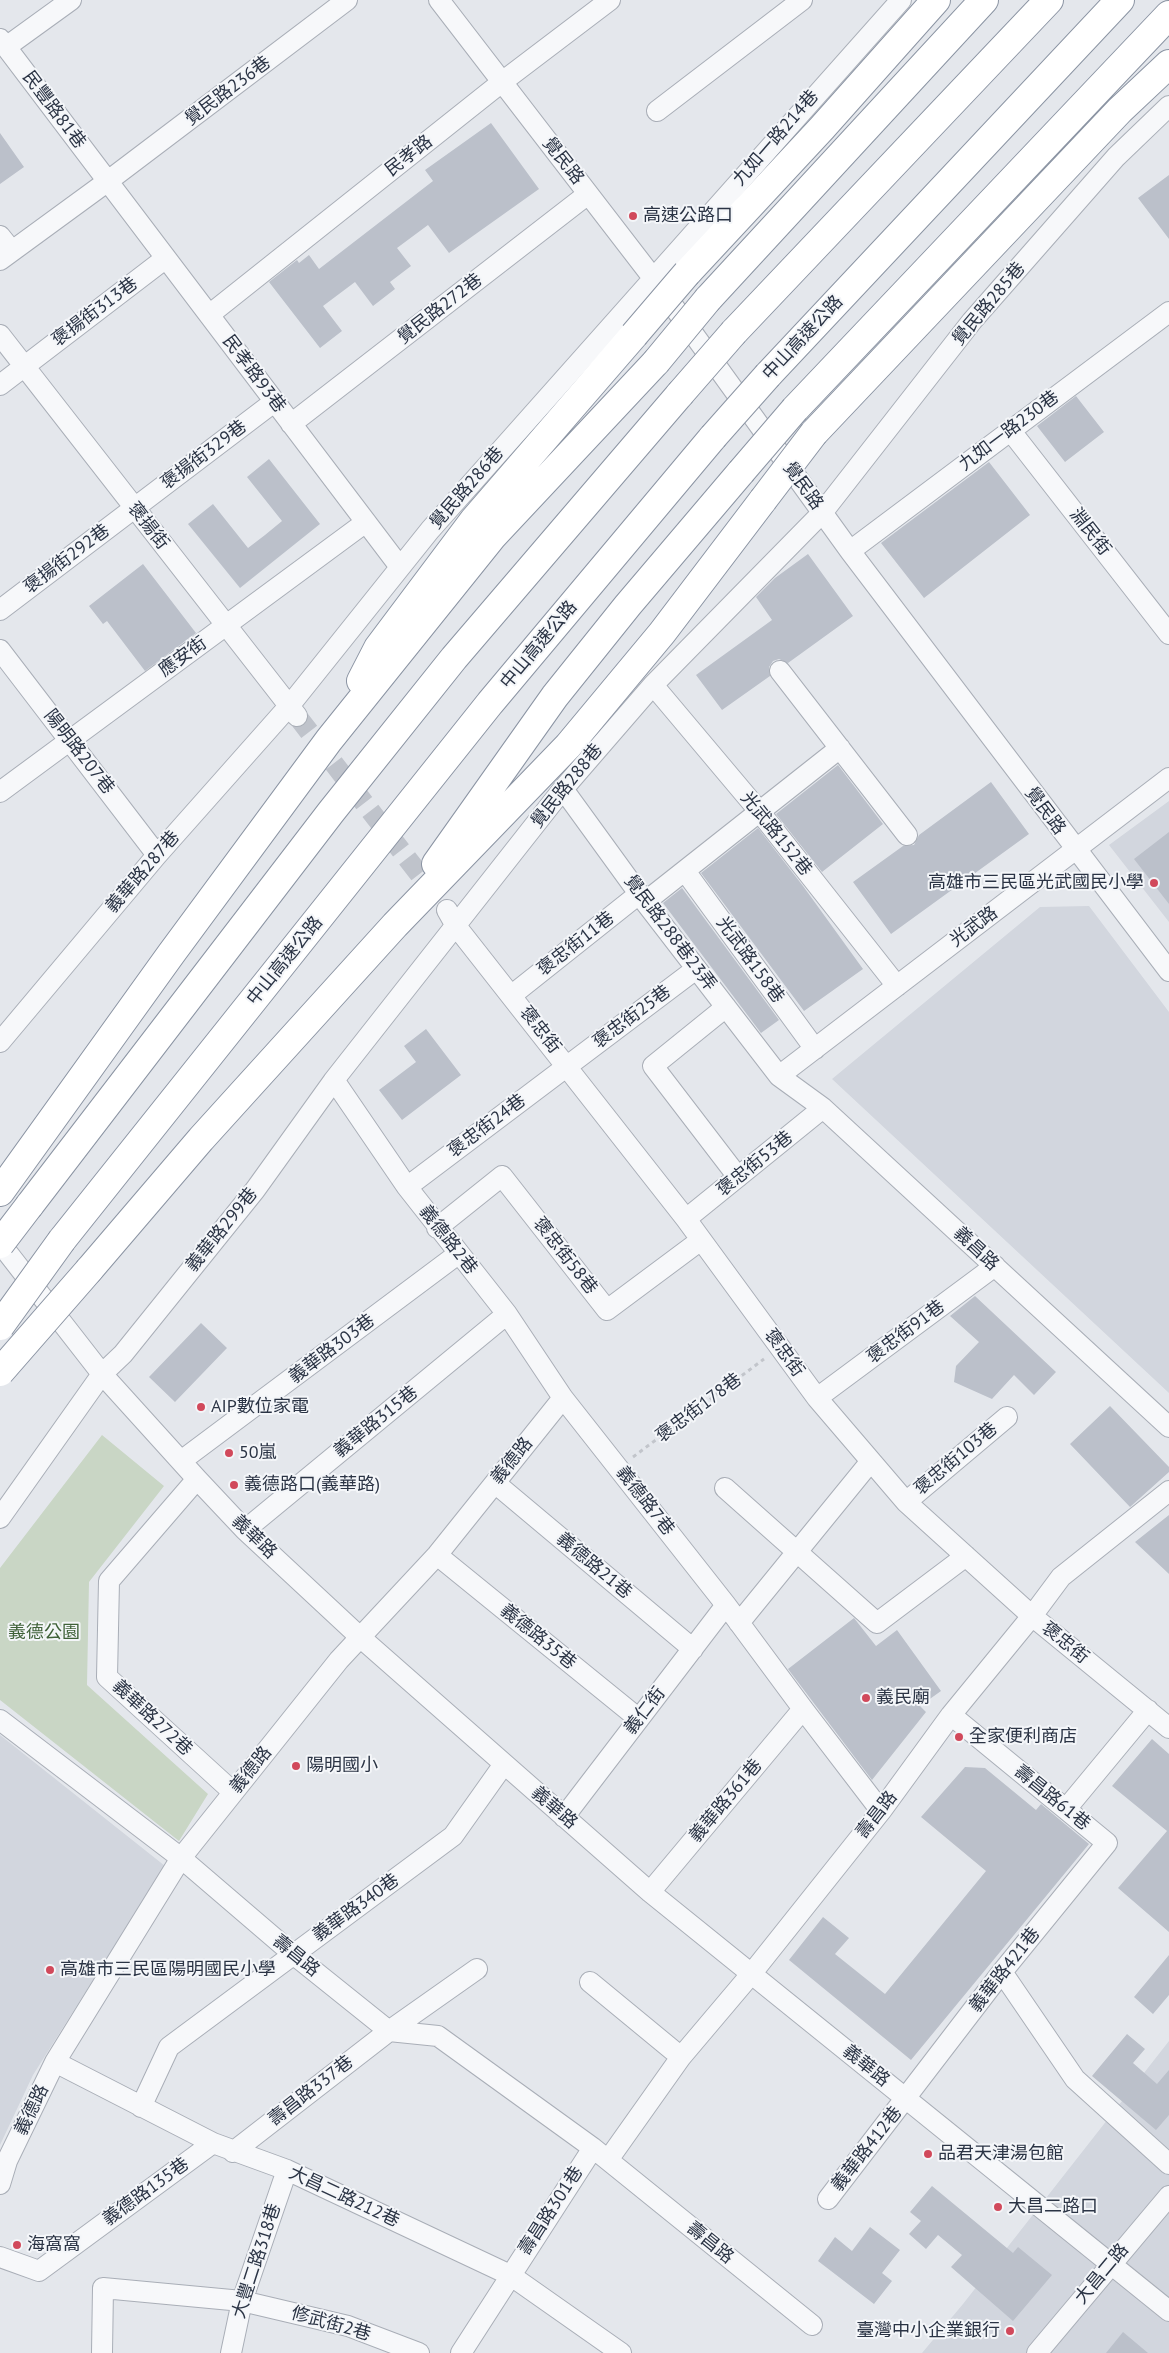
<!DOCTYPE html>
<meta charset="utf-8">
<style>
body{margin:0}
canvas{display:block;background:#e4e7ec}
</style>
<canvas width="1169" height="2353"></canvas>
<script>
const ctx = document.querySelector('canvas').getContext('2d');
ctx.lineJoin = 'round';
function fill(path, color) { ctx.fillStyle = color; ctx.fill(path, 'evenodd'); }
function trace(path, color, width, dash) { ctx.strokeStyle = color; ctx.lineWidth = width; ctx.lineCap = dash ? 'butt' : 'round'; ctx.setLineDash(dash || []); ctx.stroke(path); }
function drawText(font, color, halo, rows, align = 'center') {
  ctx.font = font + ' "PT Sans","Noto Sans TC",sans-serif'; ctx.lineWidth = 4; ctx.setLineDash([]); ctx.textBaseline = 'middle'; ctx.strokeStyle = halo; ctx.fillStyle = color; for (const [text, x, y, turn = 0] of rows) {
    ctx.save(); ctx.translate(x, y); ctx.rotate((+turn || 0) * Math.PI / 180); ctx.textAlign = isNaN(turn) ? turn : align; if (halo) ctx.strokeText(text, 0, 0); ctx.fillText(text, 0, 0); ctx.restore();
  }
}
fill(new Path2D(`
 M1169,801V922L1109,845Z
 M1089,906L1169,1012V1393L832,1079L1040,907Z
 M0,1735L165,1866L33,2075L0,2145Z
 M1169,2041V2353H922L963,2304Z`), '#d2d6de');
fill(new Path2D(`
 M102,1435L164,1486L89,1582L87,1685L208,1794L179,1841L0,1700V1568Z`), '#c9d6c5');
fill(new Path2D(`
 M491,123L539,189L449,253L428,225L397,248L411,266L390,282L395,289L373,306L355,282L323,306L342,331L320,348L269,282L297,260L299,263L309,255L319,269L433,181L425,170Z
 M0,133L24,167L0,184Z
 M1169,175V239L1138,198Z
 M1076,396L1104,432L1065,462L1037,426Z
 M269,459L320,524L240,588L188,524L213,504L248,548L265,535L282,521L247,477Z
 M989,462L1030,515L924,598L881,543Z
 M808,554L853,616L788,663L779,659L773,661L769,667L770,676L722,710L696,675L772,620L756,597L775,578Z
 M143,564L196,633L145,671L107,621L103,624L89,606Z
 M838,765L883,824L822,872L776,814Z
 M991,782L1029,834L891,934L853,882L903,846L914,845L919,835Z
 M758,828L803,886L863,969L804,1011L701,873Z
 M1169,832V904L1134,859Z
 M682,888L779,1020L761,1033L663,903Z
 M426,1029L461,1075L402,1120L379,1090L416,1062L404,1046Z
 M975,1296L1056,1372L1034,1395L1014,1375L992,1399L954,1382L956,1366L979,1342L950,1316Z
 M201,1323L227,1348L175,1402L149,1377Z
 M1110,1406L1169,1467V1472L1130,1507L1070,1444Z
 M1169,1515V1574L1135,1542Z
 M854,1618L876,1646L897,1630L941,1691L920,1706L926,1712L872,1780L788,1669Z
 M1152,1739L1169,1754V1932L1118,1888L1167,1831L1112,1786Z
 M965,1767L985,1768L1036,1810L1041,1804L1089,1844L911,2060L789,1960L823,1917L849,1938L835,1954L885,1994L986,1871L921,1817Z
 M1169,1955V1995L1153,2014L1134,1997Z
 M1127,2034L1145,2049L1133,2063L1157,2084L1169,2070V2115L1156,2130L1092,2076Z
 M932,2186L1013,2253L1018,2247L1052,2275L1013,2321L951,2267L962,2255L938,2235L926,2249L909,2234L921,2221L910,2212Z
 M870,2227L900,2250L882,2273L892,2281L874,2304L818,2261L835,2237L852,2251Z
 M1123,2332L1148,2353H1106Z`), '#bbc0ca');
trace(new Path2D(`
 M297,716L447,910`), '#bfc3cb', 20, [20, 10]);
const minor = new Path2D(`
 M439,0L653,278L850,551L1169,971
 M0,39L400,567
 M6,47L71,0
 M657,111L802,0
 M0,236L12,251
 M0,260L108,181L347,0
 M209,315L502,82L610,0
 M0,335L297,716
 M0,385L166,258
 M291,424L588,194
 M1010,430L1169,634
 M850,551L1169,312
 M0,610L274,402
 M0,650L157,855
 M780,671L907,835
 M653,685L759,811L897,986
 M563,789L645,902L779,1076L823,1108L1169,1427
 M0,792L366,522
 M685,871L815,1049
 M645,902L840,748
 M447,910L456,926L686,1219L817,1398L906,1502L1032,1616L1169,1728
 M512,995L639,894
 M726,1007L653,1066L738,1177
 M0,1042L157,855L290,705L430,530L901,0
 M779,1076L1169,778
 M334,1080L407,1187L507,1314L563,1398L726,1605L803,1709L881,1811
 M407,1187L696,969
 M686,1219L823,1108
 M437,1228L502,1176L607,1310L701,1240
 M0,1243L102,1374L197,1479L245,1530L360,1637L650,1892L1169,2311
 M817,1398L995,1266
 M181,1461L458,1254
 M197,1479L109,1581L107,1677L233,1792
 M495,1483L693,1649
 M725,1488L877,1623L966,1556
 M906,1502L1007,1417
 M0,1518L102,1374L123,1354L255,1190L334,1080L563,789L653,685L822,513L972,321L1116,157L1169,106
 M245,1530L507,1314
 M437,1555L639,1719
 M739,1623L871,1461
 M0,1720L181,1858L293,1954L389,2031L438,2036L593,2148L812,2325
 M1066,1809L1148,1710
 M564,1817L726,1605
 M650,1892L803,1709
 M1002,1972L1075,2079L1169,2164
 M590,1982L681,2057
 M55,2062L213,2143L287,2170L510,2275L621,2353
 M141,2107L169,2047L453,1836L504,1764
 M233,2152L389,2031L477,1969
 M608,2160L681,2057L752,1973L881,1811L951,1715L1032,1616L1061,1577L1169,1491
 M0,2184L7,2161L55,2062L181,1858L339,1660L437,1555L563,1398
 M828,2199L1002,1972L1107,1843L951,1715
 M0,2257L39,2271L213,2143
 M102,2353L103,2288L242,2301L348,2326L419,2353
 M231,2353L242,2301L287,2170
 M461,2353L593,2148
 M1037,2353L1169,2196`);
const highway = new Path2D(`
 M687,273L822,128L936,0
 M708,299L984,0
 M734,332L1049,0
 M768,375L1120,0
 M795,409L1169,15
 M814,433L1120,110L1169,64
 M361,681L378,648L474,520L634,335
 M436,864L555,696L628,605L741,472
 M0,1192L171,954L329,740L492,537L656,362
 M29,1206L331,812L454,658L680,394
 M62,1240L490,703L713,437
 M89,1270L201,1139L395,925L568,746L662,633L763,500`);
trace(minor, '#a9aeb7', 22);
trace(highway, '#8b94a3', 30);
trace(new Path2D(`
 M633,1457L764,1359`), '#c2c5cb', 3, [4, 4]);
trace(minor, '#f7f8fa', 20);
trace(highway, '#fff', 28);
const highwayBridge = new Path2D(`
 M634,335L687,273
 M656,362L708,299
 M680,394L734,332
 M713,437L768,375
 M741,472L795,409
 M763,500L814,433
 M0,1244L29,1206
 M0,1326L62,1240
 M0,1372L89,1270`);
trace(highwayBridge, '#8b94a3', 30, []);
trace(highwayBridge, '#fff', 28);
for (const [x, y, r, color] of [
 [633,216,5,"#d1495b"],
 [1154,883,5,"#d1495b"],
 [201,1407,5,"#d1495b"],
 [229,1453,5,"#d1495b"],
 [234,1485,5,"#d1495b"],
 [866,1698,5,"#d1495b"],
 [959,1737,5,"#d1495b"],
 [296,1766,5,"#d1495b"],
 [50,1970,5,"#d1495b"],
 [928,2154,5,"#d1495b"],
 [998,2207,5,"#d1495b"],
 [17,2245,5,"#d1495b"],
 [1010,2331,5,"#d1495b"]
]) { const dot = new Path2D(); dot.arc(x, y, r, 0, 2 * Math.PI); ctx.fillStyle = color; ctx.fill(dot); trace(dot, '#f4f6f9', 2); }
drawText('18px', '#2b3445', '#f4f6f9', [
 ["覺民路236巷",228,91,-37],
 ["民豐路81巷",54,110,53],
 ["九如一路214巷",776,138,-49],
 ["民孝路",409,156,-38],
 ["覺民路",563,161,52],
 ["覺民路285巷",989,304,-50],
 ["覺民路272巷",440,309,-38],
 ["褒揚街313巷",95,312,-37],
 ["中山高速公路",803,338,-47],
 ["民孝路93巷",254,374,53],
 ["九如一路230巷",1009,431,-37],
 ["褒揚街329巷",204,455,-37],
 ["覺民路",803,486,54],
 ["覺民路286巷",467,488,-49],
 ["褒揚街",148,526,52],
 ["淵民街",1090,532,52],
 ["褒揚街292巷",67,559,-37],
 ["中山高速公路",539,645,-50],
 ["應安街",183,657,-36],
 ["陽明路207巷",79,752,52],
 ["覺民路288巷",567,786,-51],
 ["覺民路",1045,811,53],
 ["光武路152巷",776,834,51],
 ["義華路287巷",143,872,-49],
 ["光武路",974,927,-37],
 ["覺民路288巷23弄",670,933,53],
 ["褒忠街11巷",576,944,-38],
 ["光武路158巷",750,960,54],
 ["中山高速公路",285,961,-51],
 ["褒忠街25巷",632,1017,-37],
 ["褒忠街",540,1030,52],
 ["褒忠街24巷",487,1126,-37],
 ["褒忠街53巷",755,1164,-39],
 ["義華路299巷",222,1230,-51],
 ["義德路2巷",448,1240,52],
 ["義昌路",976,1249,43],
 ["褒忠街58巷",565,1256,52],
 ["褒忠街91巷",906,1332,-37],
 ["義華路303巷",332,1349,-37],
 ["褒忠街",784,1353,54],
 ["褒忠街178巷",699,1408,-37],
 ["義華路315巷",376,1422,-39],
 ["褒忠街103巷",956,1459,-40],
 ["義德路",512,1461,-51],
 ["義德路7巷",645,1501,52],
 ["義華路",254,1537,44],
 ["義德路21巷",594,1566,40],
 ["義德路35巷",538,1637,39],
 ["褒忠街",1065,1643,39],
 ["義仁街",645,1711,-52],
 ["義華路272巷",152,1718,43],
 ["義德路",251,1770,-51],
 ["壽昌路61巷",1052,1798,39],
 ["義華路361巷",726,1801,-50],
 ["義華路",554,1808,41],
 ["壽昌路",877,1815,-52],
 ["義華路340巷",356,1908,-36],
 ["壽昌路",296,1956,39],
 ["義華路421巷",1005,1970,-52],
 ["義華路",866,2066,39],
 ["壽昌路337巷",311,2091,-38],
 ["義德路",32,2110,-64],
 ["義華路412巷",867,2149,-52],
 ["義德路135巷",146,2192,-36],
 ["大昌二路212巷",344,2197,25],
 ["壽昌路301巷",551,2211,-57],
 ["壽昌路",710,2243,39],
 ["大豐二路318巷",257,2261,-72],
 ["大昌二路",1102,2274,-50],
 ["修武街2巷",331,2324,16]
]);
drawText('18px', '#2b3445', '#f4f6f9', [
 ["高速公路口",643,216],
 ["高雄市三民區光武國民小學",1144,883,"right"],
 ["AIP數位家電",211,1407],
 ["50嵐",239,1453],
 ["義德路口(義華路)",244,1485],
 ["義民廟",876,1698],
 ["全家便利商店",969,1737],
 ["陽明國小",306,1766],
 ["高雄市三民區陽明國民小學",60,1970],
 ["品君天津湯包館",938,2154],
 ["大昌二路口",1008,2207],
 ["海窩窩",27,2245],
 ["臺灣中小企業銀行",1000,2331,"right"]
], 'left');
drawText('18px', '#3f6138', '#f4f6f9', [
 ["義德公園",44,1633]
]);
</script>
